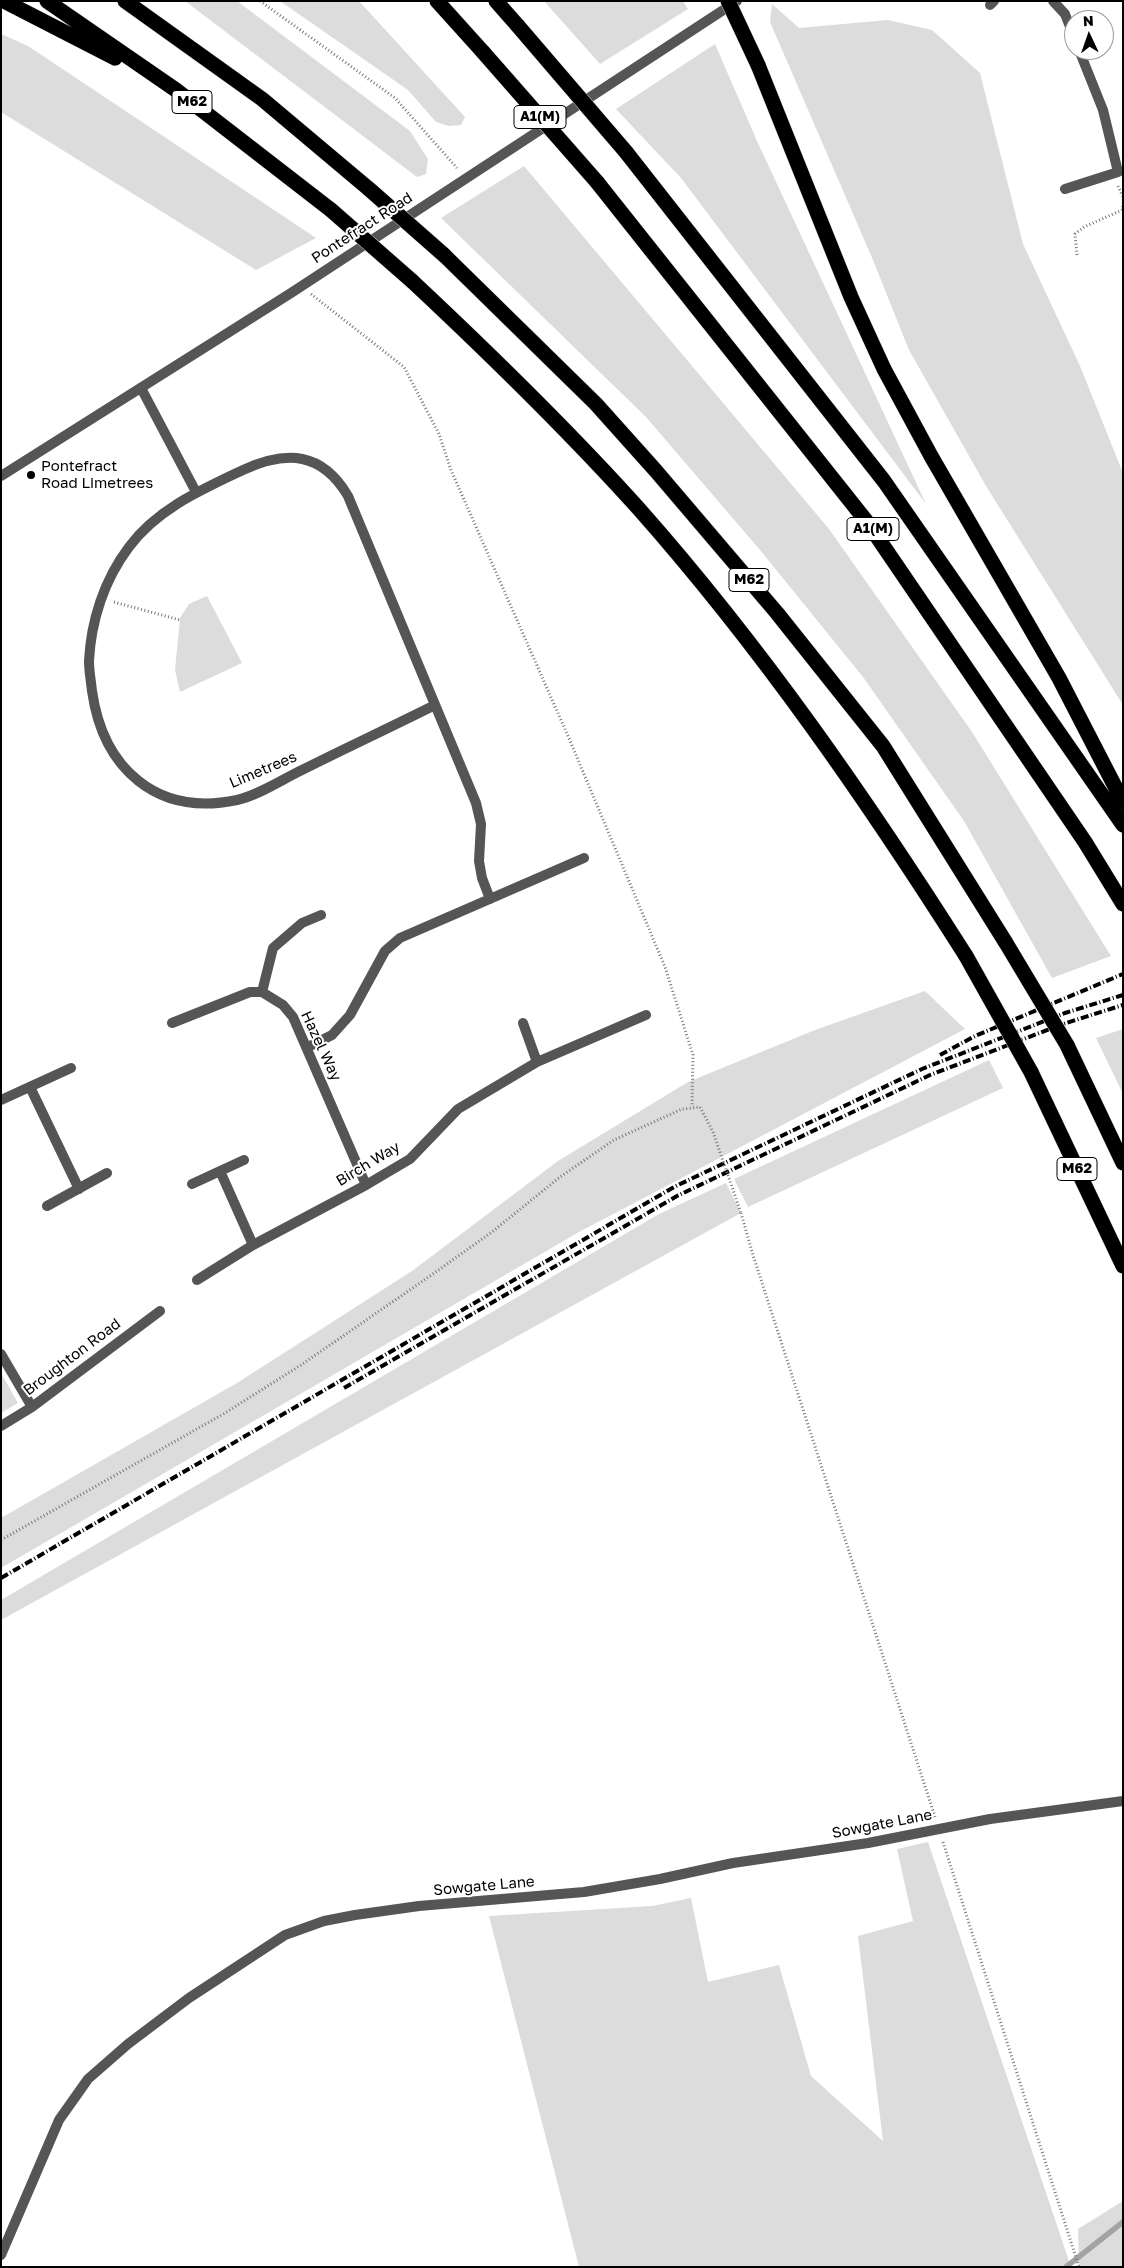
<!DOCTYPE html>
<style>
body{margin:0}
#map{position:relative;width:1124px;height:2268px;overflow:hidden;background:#fff;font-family:"Golos Text",sans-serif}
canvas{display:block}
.frame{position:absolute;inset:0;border:2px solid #000;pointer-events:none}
.north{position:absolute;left:1064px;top:10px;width:50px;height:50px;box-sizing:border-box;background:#fff;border:1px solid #999;border-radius:50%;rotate:357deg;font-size:14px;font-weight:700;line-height:20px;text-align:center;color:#000}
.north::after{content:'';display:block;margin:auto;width:18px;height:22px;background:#000;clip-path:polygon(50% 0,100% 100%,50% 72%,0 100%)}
</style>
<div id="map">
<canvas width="1124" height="2268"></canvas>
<div class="frame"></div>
<div class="north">N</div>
</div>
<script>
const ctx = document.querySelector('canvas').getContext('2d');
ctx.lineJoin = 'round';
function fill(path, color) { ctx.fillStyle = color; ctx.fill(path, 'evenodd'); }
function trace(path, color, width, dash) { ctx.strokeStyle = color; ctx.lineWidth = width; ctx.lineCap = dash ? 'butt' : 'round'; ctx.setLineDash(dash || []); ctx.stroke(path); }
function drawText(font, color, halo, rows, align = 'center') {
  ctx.font = font + ' "Golos Text",sans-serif'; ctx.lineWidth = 4; ctx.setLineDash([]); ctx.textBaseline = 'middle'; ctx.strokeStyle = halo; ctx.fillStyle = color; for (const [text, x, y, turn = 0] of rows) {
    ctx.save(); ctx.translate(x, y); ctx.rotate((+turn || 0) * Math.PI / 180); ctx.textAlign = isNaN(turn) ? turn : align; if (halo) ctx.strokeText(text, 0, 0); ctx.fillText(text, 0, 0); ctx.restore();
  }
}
fill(new Path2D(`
 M185,1H237L410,131L428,159L426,174L417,177Z
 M280,1H359L465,117L461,125L449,126L436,122L408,90Z
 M544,1H683L688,9L600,64Z
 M772,4L799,28L888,20L932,30L980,73L1023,244L1080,366L1123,473V705L986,486L909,350L873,260L770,22Z
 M1,34L28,46L316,238L256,270L1,112Z
 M715,44L757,141L926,504L681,178L616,109Z
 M524,166L829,529L972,732L1111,956L1052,978L964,821L863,677L760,550L646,417L441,218Z
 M207,596L242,663L180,692L175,670L180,618L189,604Z
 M925,991L965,1029L579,1232L1,1568V1518L237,1383L412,1271L558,1161L688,1082L815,1030Z
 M1123,1029V1094L1096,1038Z
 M989,1060L1003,1088L748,1207L734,1179Z
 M726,1183L741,1213L1,1620V1600L659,1214Z
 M1,1373L18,1403L1,1413Z
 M928,1842L1071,2267H579L489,1916L652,1906L691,1898L708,1982L779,1965L811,2076L883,2141L858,1936L913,1921L897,1849Z
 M1123,2201V2267H1079L1078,2229Z`), '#dcdcdc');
trace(new Path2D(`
 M1066,2267L1123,2222`), '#a3a3a3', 5.5);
const motorway = new Path2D(`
 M4,1L115,58
 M47,1L176,90L331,210
 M125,1L262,99L369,189
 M437,1L483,52
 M496,1L518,26
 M758,65L851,297L884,369L931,456L1059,678L1123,802
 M626,152L884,481L1123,825
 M597,182L867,522L1085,842L1123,904
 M444,255L596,404L656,471L777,613L883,746L1006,943
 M412,281C490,354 567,429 639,509C762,648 867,800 966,956
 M1067,1045L1123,1163
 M1031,1072L1123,1266`);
trace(motorway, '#dbdbdb', 16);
trace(new Path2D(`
 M260,1L395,98L457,168
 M1118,186L1123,197
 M1077,255L1075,234L1084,227L1122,210L1123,205
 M311,294L404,367L439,434L451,470L568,736L665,967L693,1055L692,1106
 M114,602L180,620
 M741,1213L753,1255L935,1817
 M1,1540L225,1413L301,1365L430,1276L492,1232L560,1177L614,1140L682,1109L700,1107L713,1132
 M943,1842L1079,2267`), '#777', 3, [1, 2.5]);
trace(new Path2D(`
 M1053,1L1065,14L1074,37
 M990,5L994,1
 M1065,189L1118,172L1103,110L1079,50`), '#555', 10);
trace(new Path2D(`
 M141,388L196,492
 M435,705C391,727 346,748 302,770C281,780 259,795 237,800C156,817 103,768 92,691C91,681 89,671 89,661C91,621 104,580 129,547C157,509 201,490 243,470C287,450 322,452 348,496L476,803L481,824L479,861L482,878L490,899
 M262,992L273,948L302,923L321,915
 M172,1023L250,992H262L283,1005L293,1017L366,1185
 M523,1023L537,1062
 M308,1047L332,1035L350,1015L385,951L400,938L584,858
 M30,1087L79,1189
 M1,1100L71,1068
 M220,1171L253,1245
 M192,1184L244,1160
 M47,1206L107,1173
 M197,1280L253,1245L366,1185L410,1159L458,1109L537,1062L646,1015
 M1,1354L32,1407
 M1,1426L32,1407L160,1311
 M1,2255L59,2120L88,2079L128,2044L189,1998L285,1935L324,1921L355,1915L419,1906L584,1892L660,1879L733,1863L868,1843L990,1819L1123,1801`), '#555', 10);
trace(new Path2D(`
 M1,476L291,293L737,1`), '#555', 10);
trace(motorway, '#000', 15);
trace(new Path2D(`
 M940,1055L975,1036L1123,974
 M344,1388L677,1196L930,1075L1063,1024L1123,1005
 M1,1578L674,1187L922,1069L1065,1013L1123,995`), '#000', 4, [8, 2.5, 1, 2.5]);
const motorwayBridge = new Path2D(`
 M728,1L758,65
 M518,26L626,152
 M483,52L597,182
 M369,189L444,255
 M331,210L412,281
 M1006,943L1067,1045
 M966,956L1031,1072`);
trace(motorwayBridge, '#dbdbdb', 16, []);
trace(new Path2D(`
 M713,1132L741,1213`), '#777', 3, [1, 2.5]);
trace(motorwayBridge, '#000', 15);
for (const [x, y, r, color] of [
 [31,475,5,"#000"]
]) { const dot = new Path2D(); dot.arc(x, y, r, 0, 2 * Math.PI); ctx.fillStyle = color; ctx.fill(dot); trace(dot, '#fff', 2); }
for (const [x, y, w] of [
 [192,102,40],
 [540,117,52],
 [873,529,52],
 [749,580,40],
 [1077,1169,40]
]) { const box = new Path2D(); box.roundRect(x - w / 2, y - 11.5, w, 23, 4); ctx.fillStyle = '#fff'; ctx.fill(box); trace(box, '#000', 1); }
drawText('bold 14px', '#000', null, [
 ["M62",192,102],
 ["A1(M)",540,117],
 ["A1(M)",873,529],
 ["M62",749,580],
 ["M62",1077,1169]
]);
drawText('15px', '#000', '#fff', [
 ["Pontefract Road",362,228,-33],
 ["Limetrees",263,770,-23],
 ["Hazel Way",321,1046,65],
 ["Birch Way",368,1164,-31],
 ["Broughton Road",72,1357,-37],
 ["Sowgate Lane",882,1824,-11],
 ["Sowgate Lane",484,1886,-5]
]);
drawText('15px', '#000', '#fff', [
 ["Pontefract",41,466],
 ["Road Limetrees",41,483]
], 'left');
</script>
